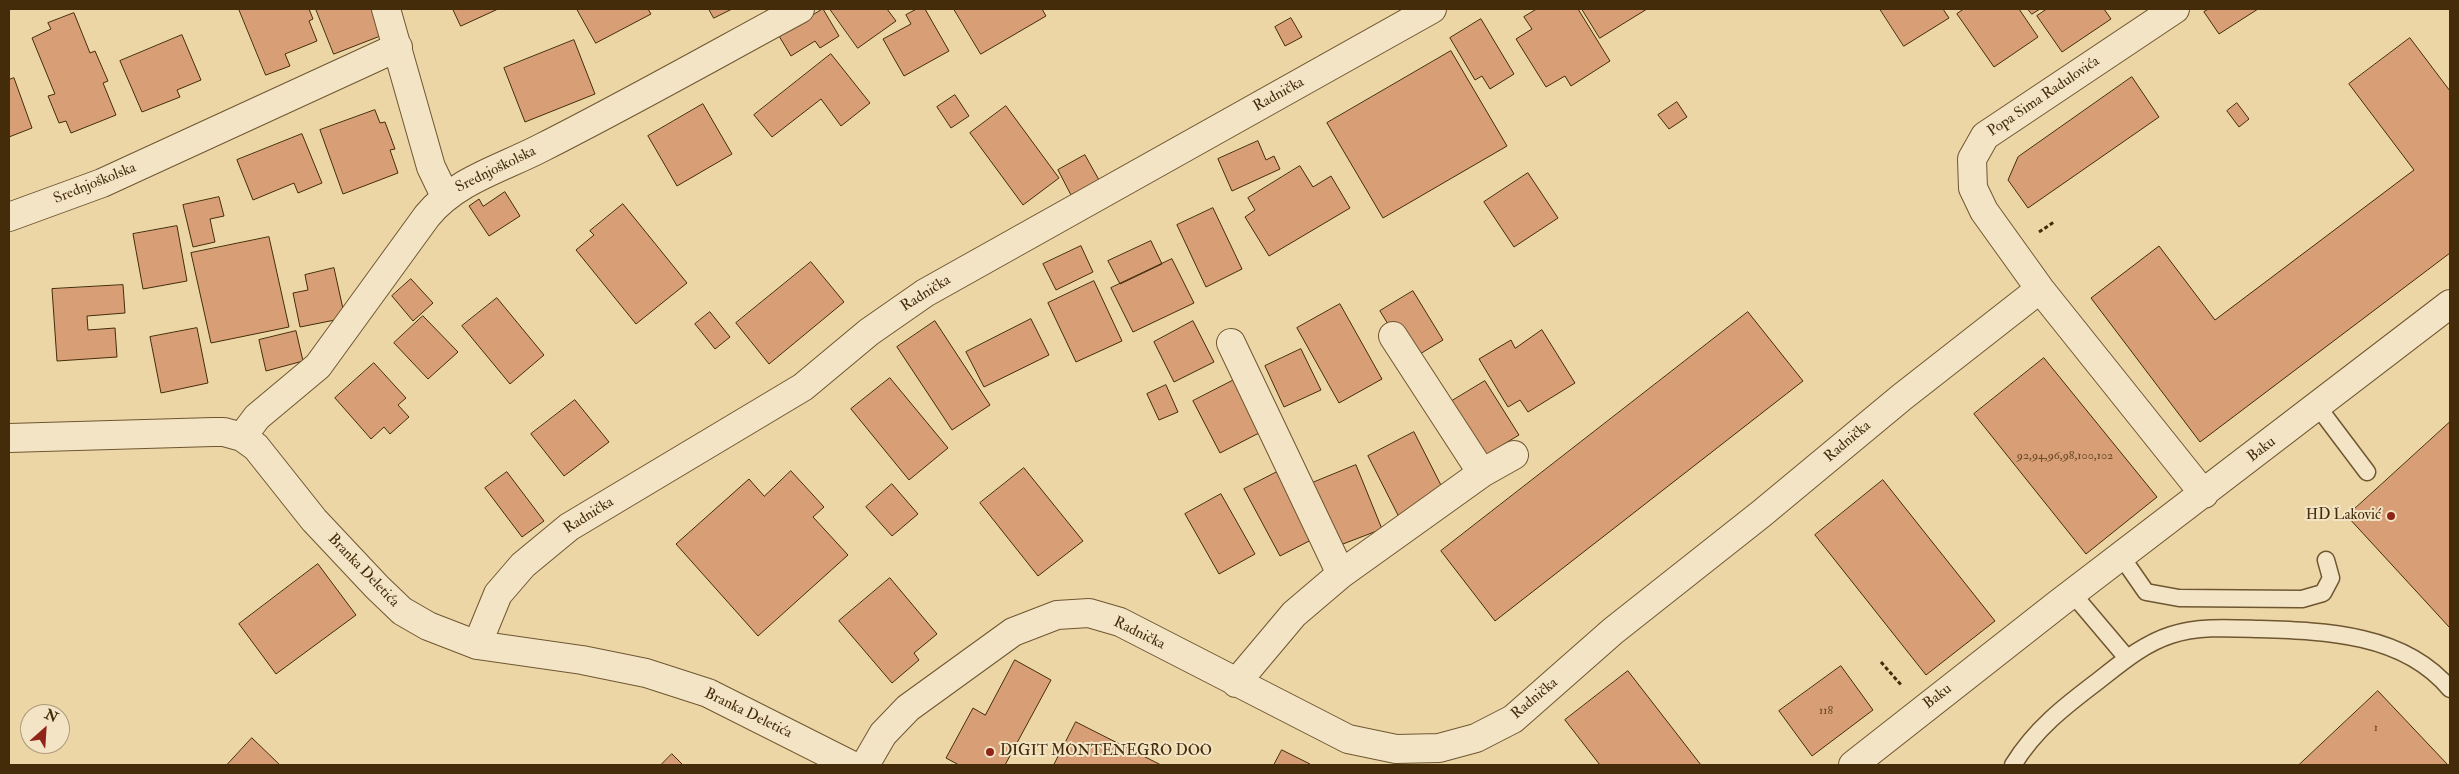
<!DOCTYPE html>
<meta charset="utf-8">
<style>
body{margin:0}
#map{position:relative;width:2459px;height:774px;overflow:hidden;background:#edd6a6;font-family:"IM FELL Double Pica",serif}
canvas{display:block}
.frame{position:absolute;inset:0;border:10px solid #442c0a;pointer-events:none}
.north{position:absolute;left:20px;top:704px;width:50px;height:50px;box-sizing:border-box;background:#f3e4c5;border:1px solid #ad9a7a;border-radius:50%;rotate:26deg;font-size:14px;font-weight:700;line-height:20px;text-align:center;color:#442c0a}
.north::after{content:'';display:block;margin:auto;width:18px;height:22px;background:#8f2418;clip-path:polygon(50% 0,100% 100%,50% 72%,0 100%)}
</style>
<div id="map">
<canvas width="2459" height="774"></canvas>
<div class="frame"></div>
<div class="north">N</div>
</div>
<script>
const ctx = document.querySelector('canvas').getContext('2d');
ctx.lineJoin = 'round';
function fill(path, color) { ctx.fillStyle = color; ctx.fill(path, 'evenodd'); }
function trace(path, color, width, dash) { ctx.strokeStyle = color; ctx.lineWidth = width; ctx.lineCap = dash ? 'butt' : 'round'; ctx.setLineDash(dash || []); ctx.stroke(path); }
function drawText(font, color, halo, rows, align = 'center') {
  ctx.font = font + ' "IM FELL Double Pica",serif'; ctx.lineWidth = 4; ctx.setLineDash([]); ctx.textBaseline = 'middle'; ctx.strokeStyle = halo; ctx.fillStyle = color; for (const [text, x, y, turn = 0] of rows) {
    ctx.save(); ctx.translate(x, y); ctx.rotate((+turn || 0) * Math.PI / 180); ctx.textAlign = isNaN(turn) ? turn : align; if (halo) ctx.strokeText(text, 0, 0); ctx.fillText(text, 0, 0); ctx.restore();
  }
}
const building = new Path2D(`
 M239,9H309L313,19L309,21L317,41L285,54L290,66L266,75Z
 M316,9H379L388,33L334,54Z
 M453,9H498L461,26Z
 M577,9H648L651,14L596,43Z
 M709,9H732L714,18Z
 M823,9L839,36L820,48L815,41L791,56L779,36Z
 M830,9H887L896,21L858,48Z
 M917,9H925L949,51L904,76L883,39L911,24L906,15Z
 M954,9H1042L1046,16L981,54Z
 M1537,9H1578L1610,61L1571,86L1565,76L1546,87L1516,39L1532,29L1524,17Z
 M1582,9H1647L1600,38Z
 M1880,9H1943L1949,18L1904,46Z
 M1964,9H2019L2038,37L1994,67L1957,14Z
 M2028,9H2040L2032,14Z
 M2047,9H2104L2111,19L2062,52L2037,16Z
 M2209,9H2258L2219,34L2204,12Z
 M74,13L90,53L95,51L108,81L103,83L116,115L71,133L66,121L59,123L48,96L55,94L32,38L51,29L48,23Z
 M1291,18L1302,37L1285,46L1275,27Z
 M1481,19L1514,74L1490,89L1482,76L1475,80L1450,38Z
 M182,35L201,80L177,90L180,97L142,112L120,61Z
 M2410,38L2450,91V253L2200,442L2091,298L2159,246L2215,320L2414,170L2349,84Z
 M574,40L595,94L525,122L504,68Z
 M1451,51L1507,146L1383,218L1327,123Z
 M831,54L870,103L841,126L821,99L772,137L754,115Z
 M2132,77L2159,117L2028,208L2008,180L2018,157Z
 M14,78L32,128L9,137V80Z
 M955,95L969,116L951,128L937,107Z
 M1677,102L1687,117L1669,129L1658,115Z
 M2237,103L2249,119L2239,127L2227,111Z
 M703,104L732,154L677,186L648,136Z
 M1006,106L1059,178L1023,205L970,133Z
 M375,110L380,123L385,122L395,149L390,150L398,173L343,194L320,130Z
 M302,134L322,183L298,193L294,183L253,200L237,160Z
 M1258,141L1266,160L1274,156L1280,169L1232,191L1218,159Z
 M1085,155L1099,180L1071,195L1058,170Z
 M1300,166L1313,187L1331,176L1350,208L1269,256L1245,217L1255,210L1248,198Z
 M1528,173L1558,218L1514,247L1484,202Z
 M505,192L520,216L489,236L469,206L479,199L483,206Z
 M219,197L224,216L210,219L215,242L193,247L183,205Z
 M623,204L687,283L636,324L576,250L594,235L590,231Z
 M1213,208L1242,269L1206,287L1177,225Z
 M177,226L187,281L143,289L133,234Z
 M269,237L289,327L211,343L191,253Z
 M1151,241L1162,264L1120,284L1108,261Z
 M1081,246L1093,272L1056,290L1043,264Z
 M1172,259L1194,303L1133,332L1111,288Z
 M811,262L844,302L769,364L736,323Z
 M334,268L345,318L300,327L293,293L308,290L305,275Z
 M411,279L433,303L413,321L392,296Z
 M1094,281L1122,341L1076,362L1048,303Z
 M123,285L125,313L87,316L88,330L115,328L117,357L57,361L52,289Z
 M1413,291L1443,340L1410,360L1380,311Z
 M497,298L544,355L510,384L462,326Z
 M1340,304L1382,379L1339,403L1297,328Z
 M710,312L730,337L715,349L695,324Z
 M1748,312L1803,381L1495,621L1441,551Z
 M423,316L458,352L428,379L394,343Z
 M1031,319L1049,355L984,387L966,352Z
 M935,321L990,405L952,430L897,347Z
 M1193,321L1214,362L1174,382L1154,342Z
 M197,328L208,383L161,393L150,337Z
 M1542,330L1575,383L1528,412L1520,400L1508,407L1479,359L1511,340L1515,348Z
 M296,331L303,361L266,371L259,340Z
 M1301,349L1321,390L1284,407L1265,366Z
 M2044,358L2157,497L2086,554L1974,414Z
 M374,363L406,398L398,405L409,417L390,434L384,427L371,439L335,398Z
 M890,378L948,448L909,480L851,409Z
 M1234,380L1261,432L1220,453L1193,401Z
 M1485,381L1519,435L1481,458L1447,404Z
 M1166,385L1178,412L1159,420L1147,394Z
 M575,400L609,442L564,476L531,434Z
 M2450,422V628L2347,516Z
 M1414,432L1446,495L1400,519L1368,456Z
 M1356,465L1382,529L1330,549L1305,486Z
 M1024,468L1083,541L1038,576L980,503Z
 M791,471L824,507L813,517L848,555L758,636L676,544L749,479L764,496Z
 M1279,471L1315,538L1280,556L1244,489Z
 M507,472L544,521L522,537L485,488Z
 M1883,480L1995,621L1926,675L1815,535Z
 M892,484L918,514L892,536L866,507Z
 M1221,494L1255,554L1219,574L1185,514Z
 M318,564L356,615L276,674L239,624Z
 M890,578L937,634L914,653L919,660L892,683L839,621Z
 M1015,660L1051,680L1005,765H959L946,758L973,708L985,715Z
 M1841,666L1873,710L1812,756L1779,711Z
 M1628,671L1701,765H1600L1565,720Z
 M2378,691L2448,765H2299Z
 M1076,722L1161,765H1054Z
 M252,738L280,765H227Z
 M1282,750L1310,764L1309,765H1274Z
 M672,754L683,765H661Z`);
fill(building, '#d89f77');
trace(building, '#442c0a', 1);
const lane = new Path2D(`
 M2318,407L2367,472
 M2121,556L2146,592L2179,598L2302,599L2323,593L2331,578L2326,560
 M2072,593L2127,658
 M2013,765C2035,729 2065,706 2098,681C2121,663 2143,644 2171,635C2198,626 2230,628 2258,629C2324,631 2404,633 2450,689`);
const street = new Path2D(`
 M386,9L431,167L445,196
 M2175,9L1985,136L1972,159L1973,188L1984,211L2040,289L2204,494
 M9,217L102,183L398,47
 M1393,336L1482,473
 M1231,343L1341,574
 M242,437L257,417L318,366L427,216C456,180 503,168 543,147C630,103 715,55 800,9
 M9,438L213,432H224L242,437L256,447L314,520L377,587L402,611L428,626L477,645L582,660L646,673L708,693L851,765
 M477,645L498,594L523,565L569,527L803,387L869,332L925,293L1432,9
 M1236,683L1294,614L1341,574L1482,473L1514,455
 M865,765L883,734L908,708L1013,632L1057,615L1089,613L1120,622L1348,739L1396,749L1439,748L1476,738L1513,719L1613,631L1761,514L1902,397L2040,289
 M1853,765L2058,604L2450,304`);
trace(lane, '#6e5631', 19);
trace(street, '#6e5631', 30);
trace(new Path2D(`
 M2039,232L2054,222
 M1881,662L1902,686`), '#442c0a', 3, [4, 2.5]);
trace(lane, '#f3e4c5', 16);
trace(street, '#f3e4c5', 28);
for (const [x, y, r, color] of [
 [2391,516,5,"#8f2418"],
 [990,752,5,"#8f2418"]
]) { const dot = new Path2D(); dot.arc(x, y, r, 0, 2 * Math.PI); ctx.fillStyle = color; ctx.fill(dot); trace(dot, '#f3e4c5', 2); }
drawText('12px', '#694925', null, [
 ["92,94,96,98,100,102",2065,456],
 ["118",1826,711],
 ["1",2376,728]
]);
drawText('15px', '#442c0a', '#f3e4c5', [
 ["Radnička",1279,95,-29],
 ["Popa Sima Radulovića",2044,97,-34],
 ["Srednjoškolska",496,170,-26],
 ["Srednjoškolska",95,184,-22],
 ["Radnička",926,294,-32],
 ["Radnička",1848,442,-40],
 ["Baku",2262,450,-38],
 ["Radnička",589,516,-32],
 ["Branka Deletića",363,571,46],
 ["Radnička",1139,634,26],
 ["Baku",1938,697,-38],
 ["Radnička",1535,699,-40],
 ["Branka Deletića",748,714,26]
]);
drawText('15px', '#442c0a', '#f3e4c5', [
 ["HD Laković",2381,516],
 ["DIGIT MONTENEGRO DOO",1000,752,"left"]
], 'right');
</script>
